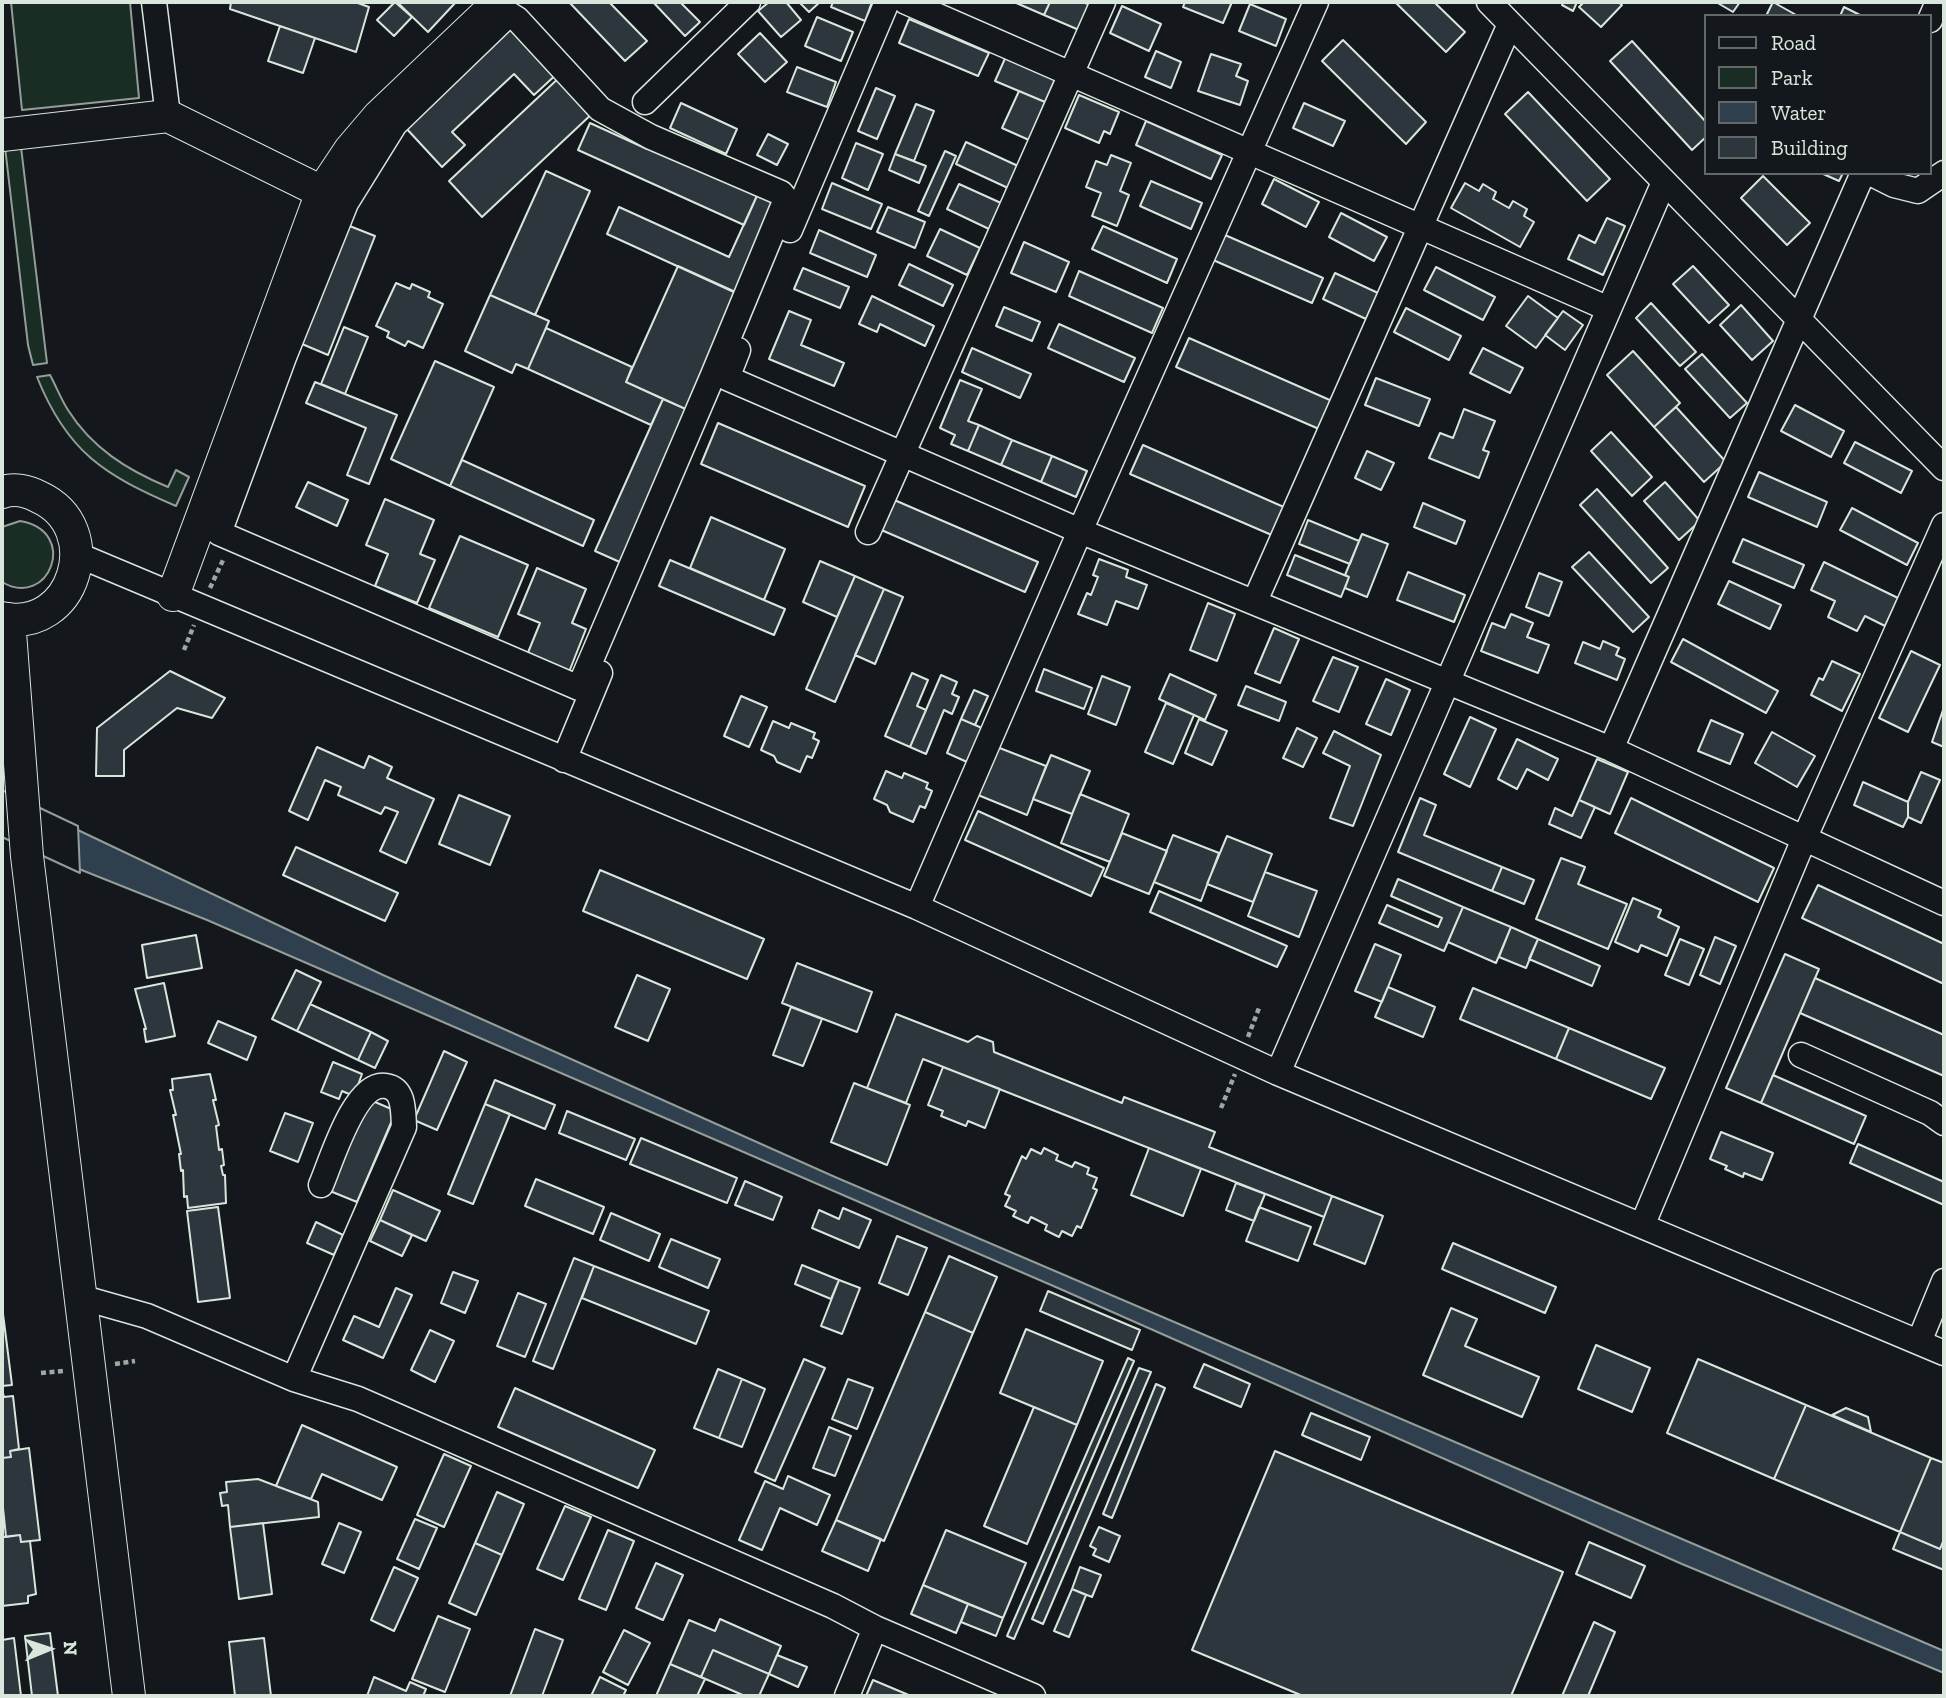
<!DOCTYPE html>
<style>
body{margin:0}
#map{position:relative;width:1946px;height:1698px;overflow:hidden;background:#14181c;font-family:"Zilla Slab",serif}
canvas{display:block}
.frame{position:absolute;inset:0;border:4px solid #d8e6dc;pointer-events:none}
.legend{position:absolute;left:1704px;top:14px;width:228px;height:161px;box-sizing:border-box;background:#14181c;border:2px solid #626a69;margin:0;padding:9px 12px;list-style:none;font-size:21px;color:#d8e6dc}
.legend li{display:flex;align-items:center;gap:14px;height:35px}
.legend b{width:35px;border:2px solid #626a69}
.north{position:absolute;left:14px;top:1614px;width:70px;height:70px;-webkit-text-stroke:5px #14181c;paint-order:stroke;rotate:88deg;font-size:19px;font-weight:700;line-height:28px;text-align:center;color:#d8e6dc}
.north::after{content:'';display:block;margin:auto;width:24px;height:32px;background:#d8e6dc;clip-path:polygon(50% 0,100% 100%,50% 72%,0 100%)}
</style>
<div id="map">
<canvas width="1946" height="1698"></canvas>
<div class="frame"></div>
<ul class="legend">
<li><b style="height:9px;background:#14181c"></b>Road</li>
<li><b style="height:19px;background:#1a2d24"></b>Park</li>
<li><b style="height:19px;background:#2f3f4d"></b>Water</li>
<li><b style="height:19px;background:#2c363c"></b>Building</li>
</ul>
<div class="north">N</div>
</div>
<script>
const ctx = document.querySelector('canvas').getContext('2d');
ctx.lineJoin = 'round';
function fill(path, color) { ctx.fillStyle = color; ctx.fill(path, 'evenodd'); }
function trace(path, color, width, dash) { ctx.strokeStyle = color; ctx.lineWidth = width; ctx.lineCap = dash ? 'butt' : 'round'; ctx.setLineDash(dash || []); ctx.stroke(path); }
const green = new Path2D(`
 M11,2H130L139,98L22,110Z
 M5,147H21L47,363L33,365L28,345Z
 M50,375C56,386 61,399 68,410C92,448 127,470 168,487L176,470L189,477L176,506C104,475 67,452 37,377Z
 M20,521C80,531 49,610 2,582V527Z`);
fill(green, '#1a2d24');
trace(green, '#939e99', 2);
const water = new Path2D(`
 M2,794L383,975L835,1177L1944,1651V1673L1682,1564L1058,1288L207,920L79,869Z`);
fill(water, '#2f3f4d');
trace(water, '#939e99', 2);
const pier = new Path2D(`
 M2,790L78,826L80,873L2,837Z`);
fill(pier, '#14181c');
trace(pier, '#939e99', 2);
const building = new Path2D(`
 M231,2H355L369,7L356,52L230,9Z
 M395,2L412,17L394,36L377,20Z
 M397,2H456L428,32Z
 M569,2H609L647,41L625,61Z
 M653,2H680L700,22L685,36Z
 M769,2H786L801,20L781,37L758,11Z
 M799,2H820L809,12Z
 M833,2H872L865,21L831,7Z
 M1014,2H1050L1044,15Z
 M1050,2H1083L1090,5L1079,30L1044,15Z
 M1185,2H1232L1223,23L1183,7Z
 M1395,2H1434L1465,32L1446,52Z
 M1563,2H1577L1573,11L1562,5Z
 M1584,2H1618L1622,5L1601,27L1579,7Z
 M1716,2H1740L1733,12Z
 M1773,2L1798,16H1766Z
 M1250,4L1286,19L1276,46L1239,31Z
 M1122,6L1161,24L1149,51L1110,33Z
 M1844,7L1862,16H1840Z
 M817,17L853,32L841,61L805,46Z
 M909,19L989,53L978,76L899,43Z
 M515,24L559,72L534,95L514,74L452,132L465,145L442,167L405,127Z
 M280,26L315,38L303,73L268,61Z
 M760,33L787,62L765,82L738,54Z
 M1343,40L1426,122L1406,144L1322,61Z
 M1632,41L1706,122V137L1692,150L1610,61Z
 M1156,51L1181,62L1171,88L1145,77Z
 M1007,54L1057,75L1045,102L995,81Z
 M1211,54L1241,64L1236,76L1248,81L1240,105L1198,91Z
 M797,67L836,82L827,107L787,92Z
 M562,75L595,111L482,217L449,181Z
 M876,88L895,96L877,139L858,131Z
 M1019,91L1045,102L1029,140L1002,128Z
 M1528,92L1610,179L1587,201L1505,114Z
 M1079,95L1119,112L1110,134L1104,131L1099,143L1065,128Z
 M681,103L737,129L726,154L670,128Z
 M1304,103L1345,121L1333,146L1293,128Z
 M916,104L934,111L914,161L895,154Z
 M1146,121L1222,155L1211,179L1136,145Z
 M590,123L647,149L651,140L760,189L744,225L578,150Z
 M768,134L788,144L777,165L757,155Z
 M966,142L1018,166L1008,188L956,164Z
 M856,143L883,154L868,190L842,178Z
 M945,151L956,156L929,216L918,211Z
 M895,154L926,166L919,183L889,170Z
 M1111,155L1131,163L1120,191L1129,195L1117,226L1092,216L1101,193L1086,187L1096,161L1107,165Z
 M546,171L590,191L535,315L490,295Z
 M1821,173H1843L1839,181Z
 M1763,176L1810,223L1787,245L1741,198Z
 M1274,179L1319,202L1306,227L1262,204Z
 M1151,181L1202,203L1191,229L1140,206Z
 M832,183L882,204L871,229L822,209Z
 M1465,183L1479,191L1483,184L1496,192L1493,199L1509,208L1513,201L1527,209L1524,216L1534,222L1520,247L1451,208Z
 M959,184L1001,203L989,229L947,209Z
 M760,189L778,198L736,293L607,234L619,207L729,257Z
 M888,207L925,222L915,248L877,232Z
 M1341,213L1387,237L1374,261L1329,237Z
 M1607,218L1625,226L1603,275L1568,259L1579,235L1595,243Z
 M342,223L375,236L328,355L295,341Z
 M1103,226L1177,259L1167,283L1092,249Z
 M940,229L980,248L967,275L927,256Z
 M819,230L876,255L867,277L810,253Z
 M1225,235L1323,278L1312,303L1213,260Z
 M1024,242L1069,262L1056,292L1011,273Z
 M909,264L953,285L943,306L899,285Z
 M678,266L742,295L690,411L626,382Z
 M1693,266L1729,305L1709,323L1673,284Z
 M1436,267L1495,297L1483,320L1424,290Z
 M803,268L849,287L840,308L794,289Z
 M1079,271L1163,308L1152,333L1069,296Z
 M1335,273L1378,293L1366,319L1323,299Z
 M396,283L410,289L412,284L430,292L428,297L443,304L423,348L408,341L405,346L387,337L389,332L376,326Z
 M490,295L549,321L528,369L516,364L512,373L465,351Z
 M872,296L934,326L925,346L880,324L877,332L859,324Z
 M1528,296L1558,318L1536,348L1506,326Z
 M1651,303L1696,352L1680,366L1636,318Z
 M1741,305L1773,341L1752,360L1720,325Z
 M1004,307L1040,322L1032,341L996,326Z
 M1406,308L1461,336L1449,360L1394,332Z
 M789,311L811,320L801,345L844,363L834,386L769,359Z
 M1563,311L1583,325L1565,350L1545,335Z
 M1059,324L1135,358L1124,382L1048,348Z
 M344,327L368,337L345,394L321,384Z
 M546,328L632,367L626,382L663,399L651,425L528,369Z
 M1189,338L1332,401L1319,429L1176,367Z
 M972,348L1031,374L1020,398L962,372Z
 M1483,348L1523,368L1510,393L1470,373Z
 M1633,351L1680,403L1654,427L1607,375Z
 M1702,354L1747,403L1730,418L1685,369Z
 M435,361L494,387L450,486L391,459Z
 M1376,378L1430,399L1419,426L1365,405Z
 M960,380L982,389L968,421L979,425L968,451L951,444L955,435L940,428Z
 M315,382L397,415L369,484L347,475L366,428L306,403Z
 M663,399L690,411L622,563L595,551Z
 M1795,405L1844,431L1831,457L1781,431Z
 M1676,407L1726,462L1704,482L1654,427Z
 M1464,409L1495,421L1483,450L1489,452L1479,478L1429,458L1440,433L1453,438Z
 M718,423L865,486L848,527L701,464Z
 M979,425L1012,440L1001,465L968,451Z
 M1611,432L1652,477L1632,496L1591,451Z
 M1012,440L1052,456L1041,482L1001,465Z
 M1855,442L1912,471L1901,493L1844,463Z
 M1143,445L1286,508L1274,536L1130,474Z
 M1367,451L1394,463L1381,490L1355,478Z
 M1052,456L1087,471L1076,497L1041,482Z
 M462,460L594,520L583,546L450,486Z
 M1759,472L1827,502L1817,527L1748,497Z
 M308,482L348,500L337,526L296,507Z
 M1665,482L1700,521L1679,540L1644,501Z
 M1597,489L1668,568L1651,583L1580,505Z
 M385,499L434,520L420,554L435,560L417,603L375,586L388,554L366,545Z
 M892,499L1038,562L1025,592L879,529Z
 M1423,503L1465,521L1456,544L1414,527Z
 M1852,508L1918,543L1907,565L1840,530Z
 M711,517L785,549L764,600L690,568Z
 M1308,520L1359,541L1350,564L1299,544Z
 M1362,534L1388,544L1367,597L1345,588L1349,577L1345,575Z
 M460,536L528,565L498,637L429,608Z
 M1743,539L1804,565L1794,588L1733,562Z
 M1589,552L1649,617L1633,632L1572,567Z
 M1295,555L1349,577L1341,597L1287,575Z
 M1099,559L1128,570L1126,577L1147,585L1138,609L1116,601L1107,625L1078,614L1087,593L1091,595L1098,577L1093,575Z
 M670,560L785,609L774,635L659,586Z
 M820,561L855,576L837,617L803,602Z
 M1824,562L1898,598L1885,626L1865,616L1857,631L1828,617L1835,601L1811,590Z
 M537,568L586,589L572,623L586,629L569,672L527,655L540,623L518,614Z
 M1408,572L1465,595L1454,622L1397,600Z
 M1539,573L1562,582L1549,616L1526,607Z
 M855,576L884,589L835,702L806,689Z
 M1729,581L1781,605L1770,629L1718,604Z
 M884,589L903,597L875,664L855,655Z
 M1208,603L1235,614L1217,661L1190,650Z
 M1511,614L1533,623L1527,637L1549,645L1538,673L1481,651L1492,623L1505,628Z
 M1274,628L1299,639L1280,683L1255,673Z
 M1683,639L1778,691L1766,713L1671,662Z
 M1603,641L1619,648L1616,655L1625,659L1617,680L1575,663L1583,642L1600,649Z
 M1911,651L1940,665L1908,732L1879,718Z
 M1333,657L1358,667L1339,712L1313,701Z
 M1832,661L1860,674L1842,711L1811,695L1819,678L1823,680Z
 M1044,669L1092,688L1084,709L1036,691Z
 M170,671L225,698L212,718L177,708L124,750V776H96L97,728Z
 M912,673L928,680L917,706L926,710L910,747L885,736Z
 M1170,674L1216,695L1205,720L1159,699Z
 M941,675L957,682L952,694L959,697L952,714L944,710L926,754L910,747Z
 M1102,676L1130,687L1116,725L1088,714Z
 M1386,679L1410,690L1391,735L1366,724Z
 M1246,686L1286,702L1279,721L1238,705Z
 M974,690L988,696L975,725L961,719Z
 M741,696L767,707L749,747L724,736Z
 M1166,703L1194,715L1173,764L1145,752Z
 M1944,707V747L1932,742Z
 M1470,717L1496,729L1470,787L1444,774Z
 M961,719L982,728L967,762L947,753Z
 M1199,719L1227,731L1212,765L1185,753Z
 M1711,720L1743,734L1730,764L1698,751Z
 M773,721L789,728L791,723L815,733L813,738L819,741L812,758L807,756L800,772L777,762L774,756L761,750Z
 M1297,728L1317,738L1303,767L1283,758Z
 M1334,731L1381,755L1353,826L1330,818L1350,766L1323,753Z
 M1772,732L1815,756L1797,787L1755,763Z
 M1517,739L1558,759L1548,780L1527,769L1517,789L1498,779Z
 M317,747L364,768L369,756L392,767L387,778L434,799L406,863L380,851L398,812L385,807L381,814L338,795L341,787L325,780L308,820L289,811Z
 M997,747L1046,766L1027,815L978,795Z
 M1051,755L1090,771L1072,814L1033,799Z
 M1597,759L1628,772L1610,814L1579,800Z
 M886,771L902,778L904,773L928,783L926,788L932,791L925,808L920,806L913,822L890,812L887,805L874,799Z
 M1921,772L1940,780L1921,823L1908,817V802Z
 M1863,782L1908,802V817L1903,827L1854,805Z
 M1080,794L1129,814L1110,862L1061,843Z
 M459,795L510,816L490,865L439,844Z
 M1420,798L1436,805L1424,835L1502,867L1492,891L1398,852Z
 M1631,798L1774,868L1758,902L1615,833Z
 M1579,800L1595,807L1581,838L1549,824L1555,808L1572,816Z
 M978,811L1104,868L1091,896L965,840Z
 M1122,833L1167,851L1149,894L1104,876Z
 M1173,835L1219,853L1201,901L1154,882Z
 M1227,836L1272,854L1253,902L1207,884Z
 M296,847L398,893L385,921L283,875Z
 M1561,858L1585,867L1578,884L1627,904L1608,949L1536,919Z
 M1502,867L1534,880L1524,904L1492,891Z
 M600,870L764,939L747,979L583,911Z
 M1265,872L1317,891L1299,937L1248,916Z
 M1398,879L1463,907L1444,951L1379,923L1387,905L1438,927L1442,918L1391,896Z
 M1818,885L1944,944V984L1802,918Z
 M1159,891L1287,946L1277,967L1150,912Z
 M1633,898L1661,910L1658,917L1679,927L1667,956L1641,945L1638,952L1615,942Z
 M1463,907L1511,927L1496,963L1448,942Z
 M1511,927L1538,939L1526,968L1499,957Z
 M196,935L202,968L147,978L142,945Z
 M1715,937L1736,946L1720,984L1700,975Z
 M1538,939L1600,966L1592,986L1529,959Z
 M1680,939L1704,949L1689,985L1665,975Z
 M1375,944L1401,955L1382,1002L1355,991Z
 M1785,954L1819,969L1761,1103L1726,1088Z
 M797,963L872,992L857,1032L782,1003Z
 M296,970L321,982L297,1031L272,1019Z
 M637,975L670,989L648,1041L615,1027Z
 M1815,978L1944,1035V1076L1800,1013Z
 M164,983L175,1036L146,1042L144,1029H146L135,989Z
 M1388,987L1435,1007L1423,1037L1375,1017Z
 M1473,988L1569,1028L1556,1059L1460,1019Z
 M310,1004L371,1032L358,1060L297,1031Z
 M791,1007L822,1019L803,1066L773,1055Z
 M896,1014L968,1042L977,1036L993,1042L994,1052L1122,1103L1124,1097L1215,1132L1209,1147L1332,1196L1324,1217L923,1059L906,1103L867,1088Z
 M218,1021L256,1037L247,1060L208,1043Z
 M1569,1028L1665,1068L1651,1099L1556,1059Z
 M371,1032L388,1041L375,1068L358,1060Z
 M444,1051L467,1062L437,1130L414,1120Z
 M333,1062L362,1074L354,1096L342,1091L339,1099L321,1092Z
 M943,1067L1000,1089L985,1128L968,1121L966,1126L941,1116L943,1111L928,1105Z
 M210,1074L216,1100H213L219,1125L216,1126L219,1150L222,1149L224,1165L221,1166L223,1175H225L226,1203L188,1208L187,1196L184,1197L183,1170L181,1171L179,1154H181L173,1115H176L170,1090H173L172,1079Z
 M1773,1075L1866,1116L1854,1144L1761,1103Z
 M495,1080L555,1105L545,1129L485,1104Z
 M854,1083L910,1105L887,1165L831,1142Z
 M368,1099L396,1111L357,1202L330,1191Z
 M485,1104L510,1114L473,1204L448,1194Z
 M567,1111L635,1139L626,1160L559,1133Z
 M285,1113L313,1123L298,1162L270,1151Z
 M1721,1132L1773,1153L1762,1180L1744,1173L1743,1177L1725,1169L1727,1166L1710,1159Z
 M641,1138L737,1178L727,1203L630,1164Z
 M1858,1144L1944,1182V1205L1850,1163Z
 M1044,1148L1058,1155L1056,1160L1072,1167L1075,1162L1089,1168L1087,1174L1097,1178L1093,1188L1097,1190L1081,1228L1077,1226L1072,1236L1062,1231L1059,1237L1045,1230L1047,1225L1031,1217L1028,1223L1013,1216L1016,1211L1005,1206L1010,1196L1005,1194L1022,1156L1026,1159L1031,1149L1041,1154Z
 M1149,1148L1201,1169L1183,1216L1131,1195Z
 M536,1179L604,1207L593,1234L525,1206Z
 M745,1181L782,1197L773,1220L735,1205Z
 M1236,1183L1265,1194L1254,1221L1226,1210Z
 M393,1190L440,1211L426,1241L380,1220Z
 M1332,1196L1383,1216L1365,1264L1314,1244Z
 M218,1207L230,1298L198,1302L187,1211Z
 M1259,1207L1311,1227L1298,1261L1246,1241Z
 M843,1208L871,1220L859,1248L812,1228L819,1210L839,1219Z
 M611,1213L660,1234L649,1261L600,1240Z
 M380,1220L412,1235L402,1256L370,1241Z
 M316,1222L343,1235L334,1255L307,1243Z
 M897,1236L927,1248L908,1295L879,1283Z
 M671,1239L720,1259L708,1288L659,1267Z
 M1453,1243L1556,1287L1545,1313L1442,1269Z
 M949,1256L997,1277L973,1333L925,1312Z
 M574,1258L594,1266L553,1369L533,1361Z
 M802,1265L839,1280L831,1299L795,1284Z
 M594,1266L709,1311L696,1344L582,1298Z
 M453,1272L478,1281L465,1313L441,1303Z
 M839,1280L860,1288L842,1334L821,1326Z
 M396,1288L412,1295L383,1358L343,1340L354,1316L379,1327Z
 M1048,1291L1140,1330L1132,1350L1040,1311Z
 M518,1293L546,1304L525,1357L497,1346Z
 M2,1306L12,1385L2,1386Z
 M1451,1308L1477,1319L1465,1346L1539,1377L1522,1417L1423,1375Z
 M925,1312L973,1333L884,1541L836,1520Z
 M1026,1329L1103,1361L1077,1425L1000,1393Z
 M430,1330L454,1341L435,1382L411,1370Z
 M1596,1345L1650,1368L1632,1412L1578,1389Z
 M1128,1358L1134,1361L1014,1639L1007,1636Z
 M804,1359L825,1368L775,1481L755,1472Z
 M1698,1359L1806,1405L1774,1479L1667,1433Z
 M1204,1364L1250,1384L1241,1407L1194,1387Z
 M1139,1368L1151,1372L1043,1624L1032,1619Z
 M718,1369L742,1379L719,1438L694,1428Z
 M742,1379L765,1389L742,1447L719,1438Z
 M848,1379L873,1388L857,1429L832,1419Z
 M1156,1384L1165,1388L1112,1518L1103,1514Z
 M515,1388L655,1450L638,1488L498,1427Z
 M2,1390L4,1397L13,1396L19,1449L10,1451L11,1457L2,1458Z
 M1806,1405L1931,1458L1900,1532L1774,1479Z
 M1034,1407L1077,1425L1027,1544L984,1526Z
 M1846,1408L1868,1417L1871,1432L1832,1415Z
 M1311,1413L1370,1437L1361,1460L1302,1435Z
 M302,1425L397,1467L382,1500L322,1474L311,1499L276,1486Z
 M829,1427L851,1436L835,1476L813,1468Z
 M29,1448L40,1540L21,1542L20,1535L6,1537L2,1498V1458L11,1457L10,1451Z
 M1275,1451L1563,1572L1511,1696H1303L1192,1650Z
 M444,1454L471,1466L444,1527L417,1515Z
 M1931,1458L1944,1463V1539L1940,1549L1900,1532Z
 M788,1476L830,1495L817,1525L780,1508L762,1550L739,1540L765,1481L783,1489Z
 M258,1479L318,1502L319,1517L230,1527L228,1505L222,1506L220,1493L227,1492L226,1482Z
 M497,1492L524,1504L502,1555L475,1543Z
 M565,1506L591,1517L563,1580L537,1569Z
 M415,1519L437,1528L419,1569L397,1559Z
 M836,1520L881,1539L868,1571L822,1551Z
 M263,1523L272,1594L239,1599L230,1527Z
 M339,1523L361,1532L344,1573L322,1564Z
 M1099,1527L1120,1536L1109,1562L1093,1555L1096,1549L1090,1546Z
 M608,1530L634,1541L606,1610L579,1599Z
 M946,1530L1026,1563L1003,1618L923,1585Z
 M1900,1532L1940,1549L1944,1539V1570L1893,1549Z
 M20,1535L21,1542L30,1541L36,1594L28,1596V1603L2,1606V1537Z
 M1589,1542L1645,1566L1631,1598L1576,1574Z
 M475,1543L502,1555L476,1615L449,1603Z
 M656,1563L683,1575L663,1620L636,1608Z
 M394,1567L418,1578L394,1631L371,1620Z
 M1080,1567L1101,1575L1092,1597L1072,1589Z
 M923,1585L968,1604L956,1633L911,1614Z
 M1072,1589L1086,1595L1069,1637L1054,1631Z
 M968,1604L1003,1618L996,1636L961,1622Z
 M438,1616L470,1629L445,1692L412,1679Z
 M720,1619L781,1646L769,1674L713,1650L701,1677L670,1664L689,1620L715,1631Z
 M1594,1622L1615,1632L1588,1696H1562Z
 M535,1629L563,1640L542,1696H510Z
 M624,1630L650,1643L628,1685L603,1672Z
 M50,1633L58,1696H32L25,1636Z
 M14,1638L21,1696H2V1640Z
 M264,1638L271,1696H235L229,1642Z
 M713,1650L769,1674L759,1696H745L701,1677Z
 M777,1655L807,1667L798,1687L769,1674Z
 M670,1664L705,1679L697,1696H656Z
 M374,1677L406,1691L410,1682L426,1689L423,1696H367Z
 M600,1677L626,1690L623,1696H591Z
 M873,1680L911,1696H866Z`);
fill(building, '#2c363c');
trace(building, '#d8e6dc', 2);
const minor = new Path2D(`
 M154,2L168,116
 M906,2L1609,309
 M1489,2L1944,468
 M509,14L517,19L600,109L651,137L781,193L786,199L713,375L579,688L219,533L284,357L346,203L395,124Z
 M1930,20L1938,2
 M645,102L748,2
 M1870,173L1894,185L1918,191L1944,173
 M790,230L887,2
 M738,350L727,378L1080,531L1611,749L1944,903
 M868,532L1103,2
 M78,555L917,907L1278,1073L1944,1353
 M1255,601L1510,24
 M1611,749L1863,173
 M564,760L600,673
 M917,907L1080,531L1316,2
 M1801,1055L1930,1113L1944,1123
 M1278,1073L1664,182
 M1642,1226L1804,839L1944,525
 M80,1297L147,1316L294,1379L358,1399L833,1606L875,1628L1033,1696
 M1919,1342L1944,1281
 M294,1379L404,1127C403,1112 405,1089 386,1086C355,1080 331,1162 321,1185
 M847,1696L875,1628`);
const major = new Path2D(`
 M2,135L168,116L322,192
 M2,492C14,488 28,491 39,497C107,528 74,634 2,618
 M173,595L322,192L350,150L379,116L499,2
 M9,619L27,856L129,1696`);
trace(minor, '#d8e6dc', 27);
trace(major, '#d8e6dc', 34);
trace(new Path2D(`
 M210,588L224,558
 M184,650L194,625
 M1248,1037L1259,1008
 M1221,1108L1235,1074
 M115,1364L135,1361
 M41,1373L64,1371`), '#9da8a2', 4.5, [5, 3.5]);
trace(minor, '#14181c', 24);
trace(major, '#14181c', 32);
</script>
